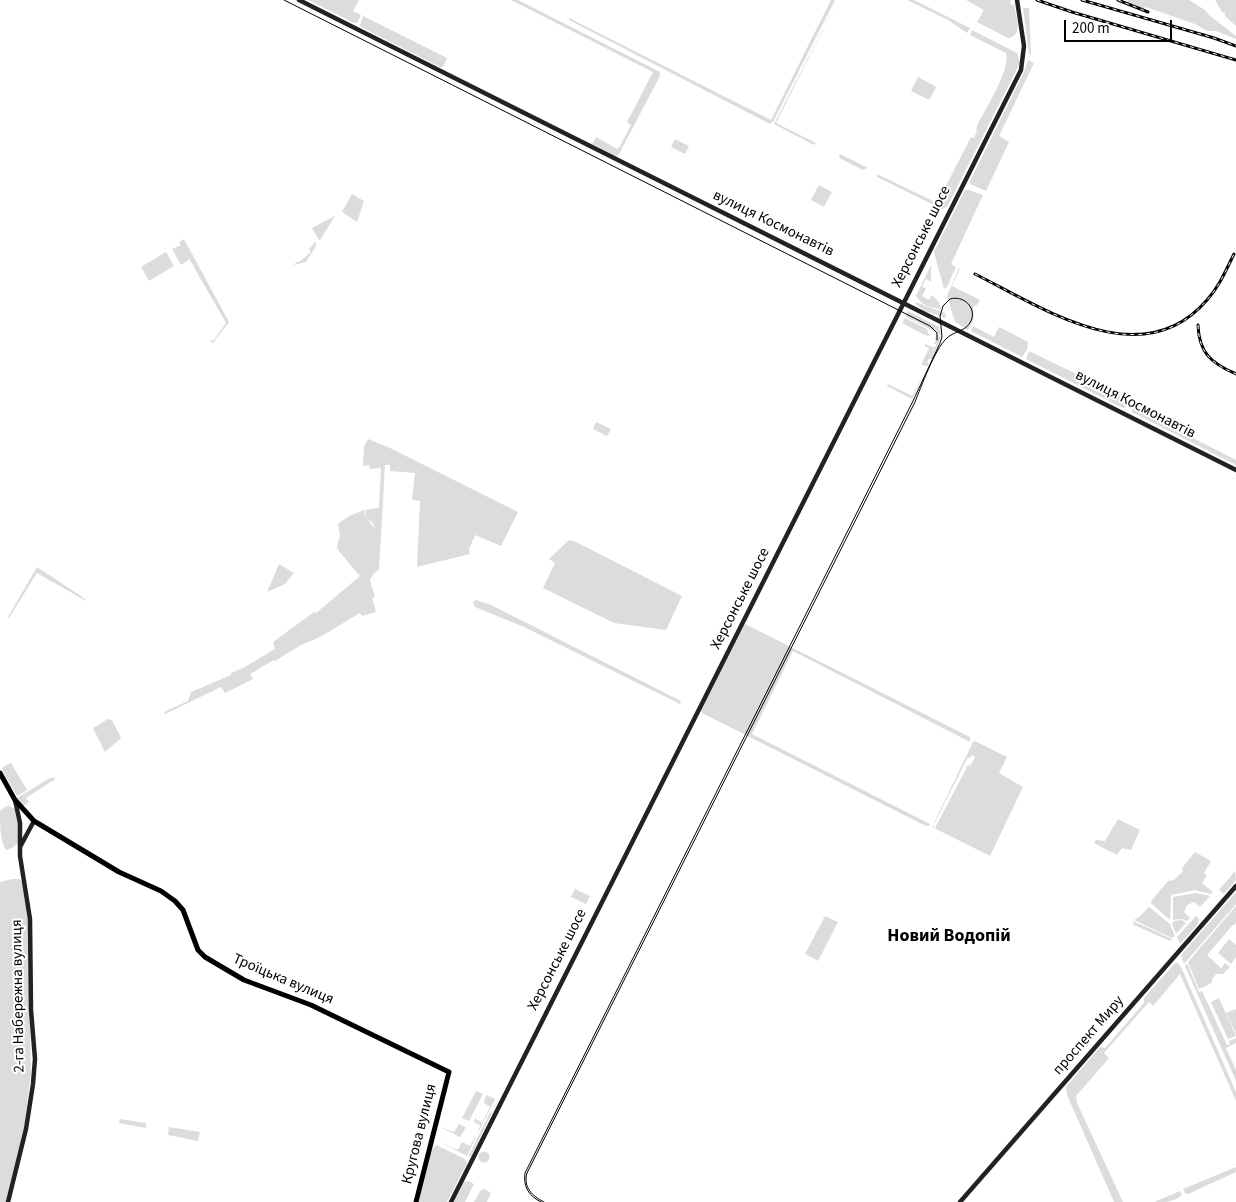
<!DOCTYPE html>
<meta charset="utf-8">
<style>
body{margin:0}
#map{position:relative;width:1236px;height:1202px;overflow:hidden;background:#fff;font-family:"Source Sans 3",sans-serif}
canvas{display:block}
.scale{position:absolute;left:1064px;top:20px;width:108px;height:22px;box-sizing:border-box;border:2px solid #000;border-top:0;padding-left:6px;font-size:15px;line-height:18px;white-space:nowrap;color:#000;-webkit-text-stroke:4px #fff;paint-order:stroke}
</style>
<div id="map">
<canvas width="1236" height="1202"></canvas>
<div class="scale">200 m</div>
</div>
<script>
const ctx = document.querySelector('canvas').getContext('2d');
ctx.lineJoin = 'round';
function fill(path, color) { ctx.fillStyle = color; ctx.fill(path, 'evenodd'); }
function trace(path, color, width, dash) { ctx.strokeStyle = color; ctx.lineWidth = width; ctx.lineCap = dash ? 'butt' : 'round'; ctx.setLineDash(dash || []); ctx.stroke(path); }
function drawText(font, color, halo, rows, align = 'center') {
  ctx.font = font + ' "Source Sans 3",sans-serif'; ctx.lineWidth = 4; ctx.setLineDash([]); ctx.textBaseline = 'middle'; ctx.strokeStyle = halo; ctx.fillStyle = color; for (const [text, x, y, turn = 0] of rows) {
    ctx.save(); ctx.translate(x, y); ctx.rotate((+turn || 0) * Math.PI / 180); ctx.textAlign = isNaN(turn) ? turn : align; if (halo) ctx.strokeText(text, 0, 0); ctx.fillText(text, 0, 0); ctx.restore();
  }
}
fill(new Path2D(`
 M308,0H359L353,11L361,15L357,23H354Z
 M511,0H518L660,72V76L618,156H615L592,144L596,137L617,149L620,146L631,125L627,122L653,72Z
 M831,0H835L773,122L770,124L569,20V18L771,120Z
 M838,0L776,123L816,143L814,145L774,124Z
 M907,0H914L970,28L967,33L948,20Z
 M966,0H1011L1010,4L1014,5C1016,16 1024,36 1008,38L977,22L984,10Z
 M1128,0H1189L1205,10L1209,15L1236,36V39L1216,31H1207L1195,24L1146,7L1140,10L1134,4L1126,3Z
 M1215,0H1236V26L1225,16V13L1222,12Z
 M1023,8H1029L1031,55L1029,54Z
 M363,16L447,58L443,67H440L361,27L360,25Z
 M972,30L1017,53L1020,63L947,207L942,209L877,177V174L937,203L971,137L974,138L977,131L976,130L977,126C985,109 1011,70 1006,53L970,35Z
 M1028,60L1034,63L999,136L1009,142L986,191L970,184V181L1024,72Z
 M918,77L935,86L936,88L929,100L911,91Z
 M675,139L689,146L685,154L671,147Z
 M840,154L868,168L863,170L839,158Z
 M819,185L832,192L824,207L811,200Z
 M965,190H969L983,195L951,264L956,267L947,287L944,289L934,252Z
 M352,194L364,201L357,222L342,212Z
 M335,216L320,240H319L312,228Z
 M184,239L229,322L213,343L209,341L214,340L226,323L187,255L189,260L181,265L172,249L181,245L179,242Z
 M316,241V246L306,262L293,265L297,262H299L311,252L309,249Z
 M166,252L174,266L149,281L141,267Z
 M931,265V282L926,279L922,286L926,289L922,296L929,300L932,295L939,302L941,309C930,307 922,306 916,296Z
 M959,268L960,269L952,286L980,300L977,305L973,307L974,318L968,330L955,322L947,296Z
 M917,302C926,307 936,309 945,313L946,318L925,311L915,304Z
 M908,311L939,327L941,335L905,316Z
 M905,318L927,329L929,336L925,335L902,323Z
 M973,326L994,337L999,327L1028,342L1027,350L1022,357L971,331Z
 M936,334L941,337L932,359H929L927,362L929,364L928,366L921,365L929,348L925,346V344L933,347L934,352V346L936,347V344H934V342H937L935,341Z
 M1029,351L1130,400L1127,407L1123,408L1026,359Z
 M926,370L912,399L887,386L888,384L912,396Z
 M1132,407L1236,460V465L1132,412Z
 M596,422L611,429L607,436L593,429Z
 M368,439L388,447L518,512L501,546L475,535L469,549L470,554L417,567L420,501L412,500L415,473L390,471V465H385L379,570L374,573L370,580L375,597L372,598L376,612L362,616L360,613L320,637L301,645L275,661L274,660L250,674L253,679L225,693L221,687L165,714L164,712L188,701L191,692L231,675V673L243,668L275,649L273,642L314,612L316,613L360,576L338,550L337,546L340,536L338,524L349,516L364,510C366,521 371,522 375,529L373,523L367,519L365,510L379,508L381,468L370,469L369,465L363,466L364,446Z
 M569,540L574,541L682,596L666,630L614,623L543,588L555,563L549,559Z
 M279,564L294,573L285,584L267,592Z
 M37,567L84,598L86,601L37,573L9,618L8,617Z
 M476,600L491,605L681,701L680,704L524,627L475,607L473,602Z
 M745,624L970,737V742L793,651L752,734L930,824L929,826H926L702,713L701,710Z
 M108,719L112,720L121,738L105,752L93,728Z
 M975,741L1007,757L999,773L1023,787L990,856L932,827L973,742ZM972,755L975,757L970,766L968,765L935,828L933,826L968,757L970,758Z
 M11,763L27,790L17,796L2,770L4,766Z
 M50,778H55L54,781H52L26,798L29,802L23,806L17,798Z
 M9,806L15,809L18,823V843L12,848L6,850C0,842 0,822 0,811L5,807Z
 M1118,819L1140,830L1131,850L1122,848L1117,855L1094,843L1096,840L1105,841Z
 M1195,852L1211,861L1204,873L1207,876L1202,883L1213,892L1211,894L1195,890L1171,895L1170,920L1151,903V901L1168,881L1174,880L1183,871L1182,868Z
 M1235,871L1236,880L1224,894L1219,890Z
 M12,879H20L22,882L28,918L31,1073L24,1128L6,1202H0V882Z
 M575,889L590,896L586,904L571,897Z
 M1236,892V904L1184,964L1181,955Z
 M1196,893L1210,896L1200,907L1194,902L1187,905L1184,912L1190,918L1187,921L1182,919L1173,920V897Z
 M1236,906V923L1231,927L1207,955L1221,968L1225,963L1230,967L1223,974H1216L1212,979V983L1199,989L1188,962Z
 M1149,907L1170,924L1175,936L1172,938L1134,920L1139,917Z
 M825,916L838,922L818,961L805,954Z
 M1196,916L1199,919L1198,924L1180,944L1177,937Z
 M1182,920L1186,923L1176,934L1172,924L1174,921Z
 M1133,921L1172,939L1170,941L1134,925Z
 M1229,939L1236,945V957L1231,964L1218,953Z
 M1175,963H1178L1182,969L1236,1092V1101L1180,974L1153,1006L1149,1002L1104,1053L1109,1058L1076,1096L1077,1103L1123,1202H1114L1067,1095L1066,1087L1100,1047L1105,1048L1144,1003V998Z
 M1187,963L1199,992L1202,991L1227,1045L1230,1044L1229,1041L1236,1038V1043L1226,1048L1236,1070V1081L1185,966Z
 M1219,998L1236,1036L1228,1039L1211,1002Z
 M1236,1009V1034L1226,1013Z
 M476,1091L483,1094L469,1121L462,1118Z
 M486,1095L495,1099L478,1133L480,1125L474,1122L475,1118L482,1123L490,1107L484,1103Z
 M490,1112L492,1113L471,1156L468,1157Z
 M120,1119L146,1123V1128L119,1123Z
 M459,1124L466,1127L460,1137L440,1127L454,1132Z
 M169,1127L200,1132L198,1141L168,1135Z
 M475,1137H476L467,1156L440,1142L458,1150L462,1142L470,1146Z
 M436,1145L465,1159L467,1163L447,1202H419L432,1150Z
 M478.5 1157a5.5 5.5 0 1 1 11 0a5.5 5.5 0 1 1-11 0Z
 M1236,1167V1172L1188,1194L1185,1193L1183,1189Z
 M468,1181L474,1184L465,1202H454L464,1182Z
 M484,1189L491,1193L487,1202H474L480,1191Z
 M1180,1191L1182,1195C1175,1202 1164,1202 1154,1202Z`), '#dcdcdc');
trace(new Path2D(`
 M299,0L1236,470
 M20,847L34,821
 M8,1202L26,1129L33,1084L35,1059L31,1010L30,919L20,856V823L15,800
 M451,1202L1021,70L1024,46L1017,0
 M960,1202L1236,886`), '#222', 4.5);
trace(new Path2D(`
 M0,773L15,800L34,821L119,872L161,891L175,901L183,910L198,950L205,957L244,980L311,1005L449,1072L416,1202`), '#000', 5);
trace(new Path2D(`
 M284,0L930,326L937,333V340
 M541,1202C529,1196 523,1187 525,1173L913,401L940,343L942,337L940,316L943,306L950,299C963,295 977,307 971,321C966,332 953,331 946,339C935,349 921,387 915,402L527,1173C523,1187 532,1196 544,1202`), '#000', 1);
const rail = new Path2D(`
 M1037,0L1072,12L1236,60
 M1082,0L1214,38L1236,46
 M1118,0L1148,12
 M975,274C1043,308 1142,376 1207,300C1219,287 1226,270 1234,254
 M1198,325C1199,353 1211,363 1236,374`);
trace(rail, '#000', 3);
trace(rail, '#fff', 1, [4]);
drawText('15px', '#000', '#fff', [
 ["вулиця Космонавтів",773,224,26],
 ["Херсонське шосе",922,237,-63],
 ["вулиця Космонавтів",1135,405,27],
 ["Херсонське шосе",741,599,-63],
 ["Херсонське шосе",558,960,-63],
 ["Троїцька вулиця",283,980,23],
 ["2-га Набережна вулиця",19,996,-91],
 ["проспект Миру",1089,1036,-49],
 ["Кругова вулиця",420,1134,-76]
]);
drawText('bold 18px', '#000', '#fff', [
 ["Новий Водопій",949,937]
]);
</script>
